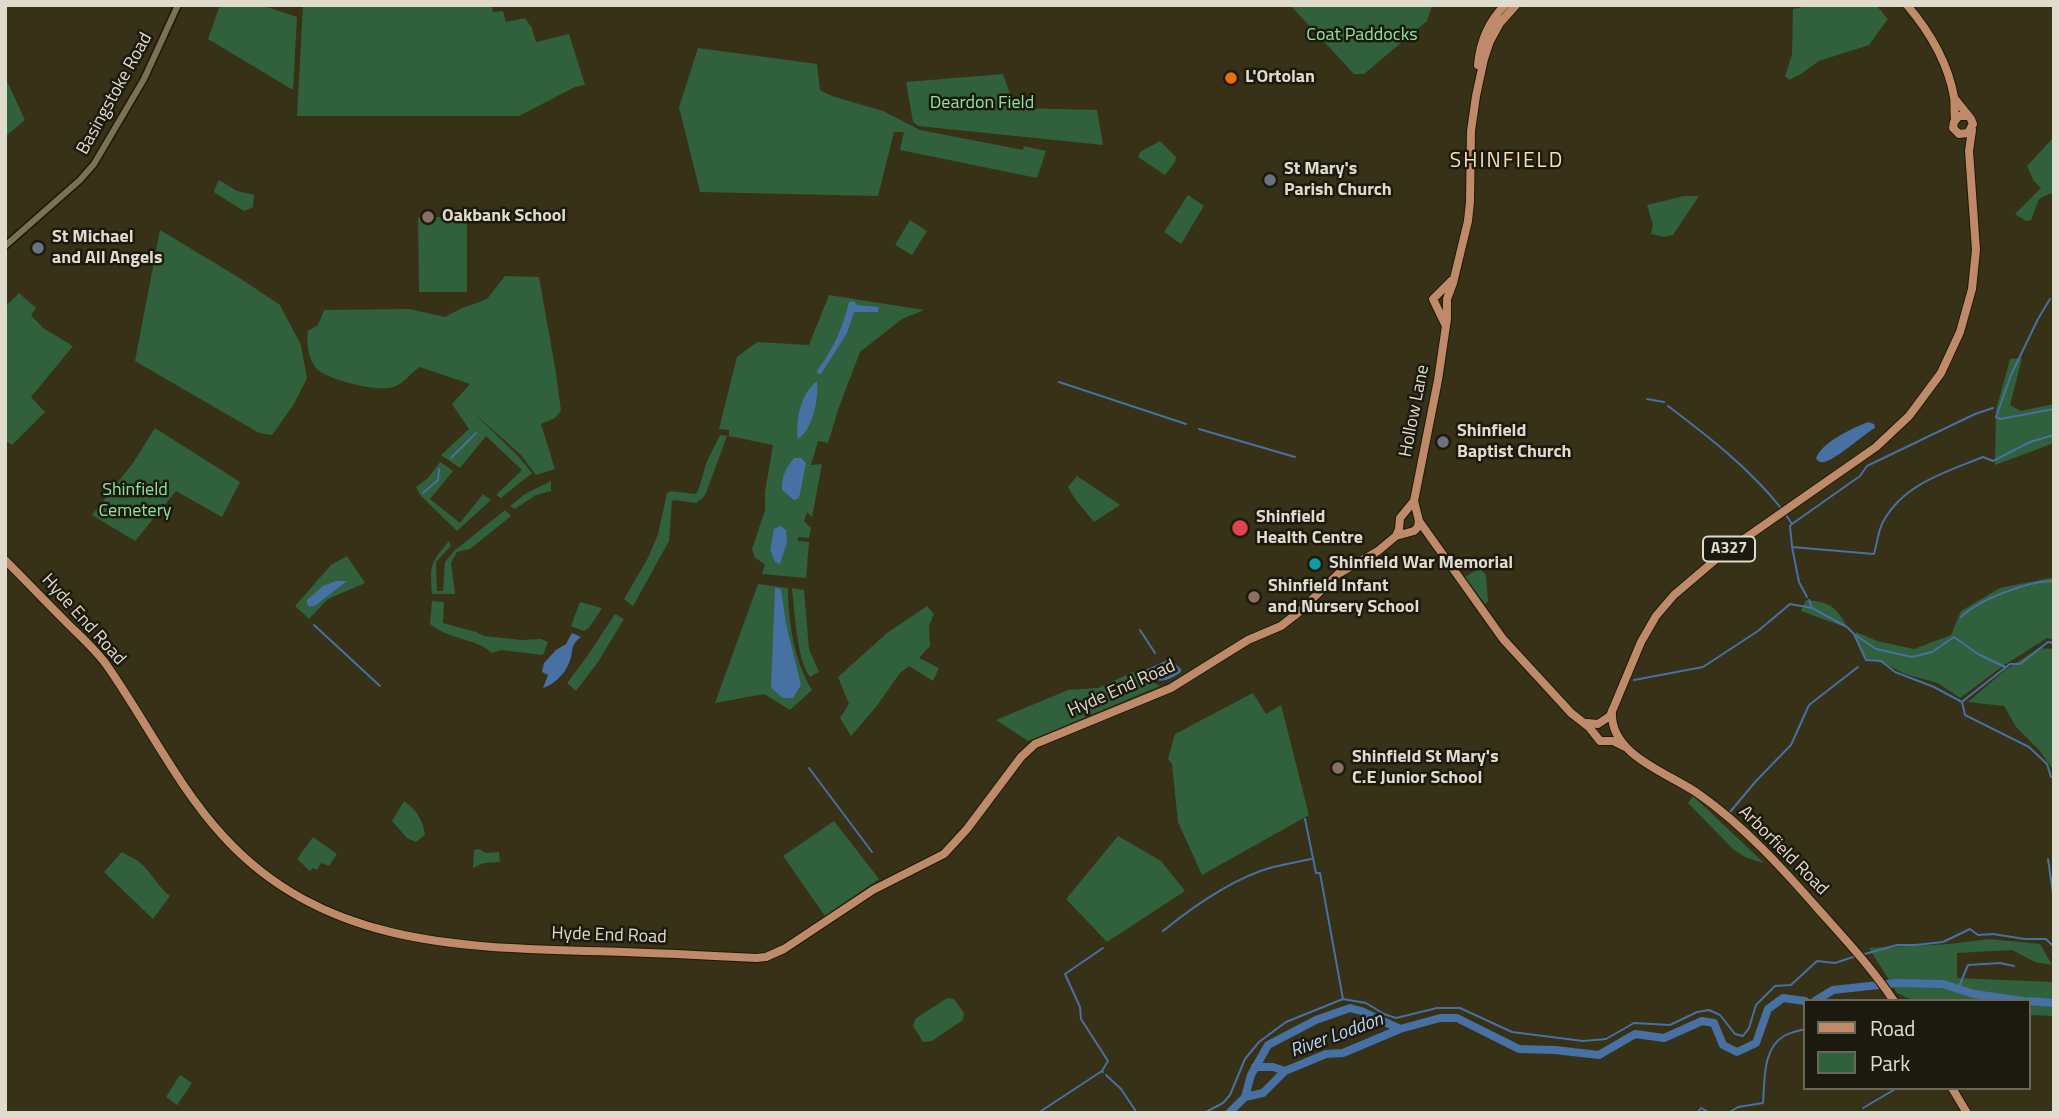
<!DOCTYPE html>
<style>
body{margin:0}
#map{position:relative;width:2059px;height:1118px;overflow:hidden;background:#373117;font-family:"Titillium Web",sans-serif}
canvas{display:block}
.frame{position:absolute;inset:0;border:7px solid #e0dccd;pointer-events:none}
.legend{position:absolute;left:1803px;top:999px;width:228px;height:91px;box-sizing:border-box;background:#1c190e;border:2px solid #6a675a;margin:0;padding:9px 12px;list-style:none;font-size:21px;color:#e0dccd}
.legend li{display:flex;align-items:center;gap:14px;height:35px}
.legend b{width:35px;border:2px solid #6a675a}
</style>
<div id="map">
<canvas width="2059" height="1118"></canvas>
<div class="frame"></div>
<ul class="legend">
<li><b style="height:9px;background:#bf8a69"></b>Road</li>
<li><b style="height:19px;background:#30603c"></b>Park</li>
</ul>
</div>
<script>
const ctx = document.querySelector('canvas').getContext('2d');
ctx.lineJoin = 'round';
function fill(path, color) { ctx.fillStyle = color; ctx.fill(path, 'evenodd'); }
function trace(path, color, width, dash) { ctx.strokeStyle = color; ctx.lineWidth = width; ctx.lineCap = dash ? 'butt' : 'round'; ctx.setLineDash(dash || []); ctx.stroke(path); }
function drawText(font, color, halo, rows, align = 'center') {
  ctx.font = font + ' "Titillium Web",sans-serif'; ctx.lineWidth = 5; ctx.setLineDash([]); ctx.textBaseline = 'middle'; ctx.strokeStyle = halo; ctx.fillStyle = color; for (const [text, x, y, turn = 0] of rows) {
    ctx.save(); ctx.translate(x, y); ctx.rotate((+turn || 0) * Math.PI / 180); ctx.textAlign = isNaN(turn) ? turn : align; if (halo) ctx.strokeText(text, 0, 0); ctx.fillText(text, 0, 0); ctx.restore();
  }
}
fill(new Path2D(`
 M220,5H261L297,17L293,90L208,39Z
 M303,5H492L493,12L503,11L506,22L525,18L532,28L536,42L569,34L585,85L575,87L519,116H297Z
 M1290,5H1432L1427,21L1364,74H1354Z
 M1812,5H1876L1888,19L1869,45L1819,61L1801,74L1789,80L1785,76L1792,55L1793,9Z
 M698,48L817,64L820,90L832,96L883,111L920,130L1023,150L1024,146L1046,151L1037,178L900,150L904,132H894L878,196L700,192L679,107Z
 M1003,74L1015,108L1097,110L1103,145L918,126L913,122L906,82Z
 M5,77L25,120L5,137Z
 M2054,137V203L2051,193L2039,199L2031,220L2026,221L2015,214L2041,188L2034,181L2027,166Z
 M1160,141L1176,157L1175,162L1165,175L1138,157L1140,152Z
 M219,180L237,191L254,195L253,207L244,211L215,193L214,190Z
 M1188,195L1204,206L1181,244L1164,232Z
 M1684,196H1699L1673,235L1664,237L1651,234L1653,225L1647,205Z
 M418,217H467V292H419Z
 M910,220L927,231L912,255L895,245Z
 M160,230L238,277L280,305L301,345L307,378L294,404L272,435L259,433L135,361Z
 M505,276L539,277L556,373L561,411L555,418L541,424L555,469L536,475L521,455L474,413L519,457L532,473L501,498L496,495L522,470L486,436L460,468L441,455L469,429L452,404L470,384L420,367C407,375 405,385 389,388C375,391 324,379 316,368C308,358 306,343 308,331L318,325L324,310L409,309L445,317L460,309L487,299Z
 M19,293L36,308L31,315L43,328L73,346L31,397L45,412L12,445L5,440V307Z
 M829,295L924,310L902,319L860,352L839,407L828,443L818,441L811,465L822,464L812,517L807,512L804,521L811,528L809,538L798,537V541L809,542L806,578L762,574L765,564L755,558L752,549L765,510V492L773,445L729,436V430L719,429L737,357L757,342L809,345Z
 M2022,358L2010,405L2021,411L2054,404V443L1995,465L1996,410L2010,359Z
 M155,428L240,482L222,517L176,491L135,541L92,515L133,463Z
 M720,435L727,436L706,493L703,498L696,503L674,500L672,501L669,541L633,606L624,599L648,558L658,534L667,493L670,491L695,494L698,491L707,461Z
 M440,462L453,471L430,499L460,523L483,494L491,500L457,531L421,496L416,487L428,478Z
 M1077,476L1120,505L1094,522L1075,499L1068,487Z
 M551,481V491L536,495L515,509L510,506L525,494Z
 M505,510L511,516L470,549L457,552L451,563L455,594H432C430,564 430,564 449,541L451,546L436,562L437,591H443L445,562L454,551Z
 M347,556L365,583L328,599L309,619L295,606L331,565Z
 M1480,568L1486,575L1488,601L1485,604L1465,577Z
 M2050,578H2054V640L2047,638L2003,666L1960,698L1938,683L1905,674L1884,663L1867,659L1855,638L1856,632L1877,641L1914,649L1951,635L1961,611L2000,588Z
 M758,584L788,588C788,622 794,660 812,690L790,710L764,694L715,703Z
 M792,588L804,590L809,649L819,672L810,677C796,657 795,613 792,588Z
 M1806,600C1831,602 1836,607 1848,628L1801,611Z
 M432,601L444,602L443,623L476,632L484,636L521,640L541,639L548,642L543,655L501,650L492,653C476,638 449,640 430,624Z
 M580,602L602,608L589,628L584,631L571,626Z
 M927,606L934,614L929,626L930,646L919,658L939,668L933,681L909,666L900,673L876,707L851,736L840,718L849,704L838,677L887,633Z
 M615,614L624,619L598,662L576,691L567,683L586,658Z
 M2039,648L2054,649V771L2039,750L2016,727L2004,706L1968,702L2005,670Z
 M1133,672L1160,686L1028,741L996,720L1068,690L1098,688Z
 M1253,693L1266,714L1281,705L1309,815L1202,875L1178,822L1172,764L1168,759L1175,734Z
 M1693,796L1764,863L1747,858L1734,850L1688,803Z
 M404,801C416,809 423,820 425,835L416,842L407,838L392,821Z
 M834,821L879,879L825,916L783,856Z
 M1118,836L1161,861L1185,891L1107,942L1066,899Z
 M313,837L337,854L329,866L321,863L317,870L313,868L310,871L297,859Z
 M479,849L486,853L499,852L500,862L484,863L473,868L474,850Z
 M122,852C127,855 133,858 138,861C151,871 157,886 170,896L153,919L104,872Z
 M1989,939L2040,944L2052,965L2035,962L2012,950L1957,953V978L2054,982V1016L2029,1015V1001H1914L1897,993L1869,948L1950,944Z
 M947,998L954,999L964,1013L963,1020L932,1041L923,1042L913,1026L915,1019Z
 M180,1075L192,1083L177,1105L166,1097Z`), '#30603c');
fill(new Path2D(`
 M854,301L857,305L879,307L878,312H854L847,333L821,374H818L817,371C833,349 843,328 849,302Z
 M817,381C819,397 813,430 798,439C795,420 801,393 817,381Z
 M1868,422L1874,424L1875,428C1864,434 1830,465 1821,462C1819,462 1818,460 1816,459C1820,443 1853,428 1868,422Z
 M794,458H801L806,463L799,498L794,500L782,490C782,476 785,469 794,458Z
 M780,526L786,530L787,542L780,564L775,562L770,550L774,529Z
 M336,581H347L316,605L310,607L307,604V600L323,586Z
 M775,588L781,589L786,624L801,685L793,698H783L771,688Z
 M572,633L581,637C569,646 574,652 569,663C565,674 553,685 543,688L548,675L542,672L544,663L556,650L566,644Z
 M1170,659L1181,669V672C1167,682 1155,686 1145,670Z`), '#4770a3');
trace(new Path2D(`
 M2050,299L2038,319L2011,375L1996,417L2000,419L2054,409
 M1059,382L1186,424
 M1647,399L1664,402
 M1668,406C1709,437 1749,468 1781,508
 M1199,429L1295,457
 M451,458L476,433
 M423,493L438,480L439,469
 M1786,515L1792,524L1790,526L1792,546
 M1792,524L1860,476L1867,466L1975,414L1993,408
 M1807,597L1799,582L1792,547L1874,554C1877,544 1878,531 1883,522C1903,484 1946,472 1983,457L1993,461L2030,442L2054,435
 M1809,600L1812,608
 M1961,617C1979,599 2029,581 2054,581
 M314,625L380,686
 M1140,630L1155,653
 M1854,634L1876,649L1912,657L1932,652L1954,637L1978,654L2005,667
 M1634,680L1703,667L1758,631L1790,604L1812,608L1847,627L1854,634L1866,660L1881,661L1895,672L1934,687L1962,702L1965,715L2029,747L2047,764L2051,777
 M1963,701L2010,664H2020L2048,642L2054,643
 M809,768L872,852
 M1730,812L1756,781L1791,745L1809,705L1858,667
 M1305,819L1316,873H1320L1343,999
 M2048,859L2054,900
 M1163,931C1195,905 1233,878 1273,867C1285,864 1298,862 1311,859
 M1861,955L1897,945H1915L1943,942L1970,929L1978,935L1993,934L2025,939H2046L2054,947
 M1958,989L1968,965L2000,963L2014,966
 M1102,1071L1108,1061L1081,1019L1080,1007L1065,974L1103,948
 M1106,1075L1121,1089L1137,1113
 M1863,1108L1897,1088
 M1038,1113L1102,1071L1103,1072
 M1204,1113L1223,1103L1230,1095L1245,1059L1259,1042L1286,1022L1343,999L1366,1003L1384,1014L1396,1018L1437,1008H1460L1512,1032L1583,1041L1606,1039L1634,1023L1670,1025L1697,1012L1709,1010L1720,1015L1735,1034L1743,1036L1749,1028L1756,1005L1775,986L1791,985L1817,961L1835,963L1856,956
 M1697,1113L1701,1108L1710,1113
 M1728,1113L1738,1107L1763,1103C1765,1081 1762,1049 1784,1036C1790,1032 1799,1031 1805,1029`), '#4770a3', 2);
trace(new Path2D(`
 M1815,1001L1833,990L1897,983L1943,984L1974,994L2023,1001
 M2029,1001L2054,1003
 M1255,1067H1273L1285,1071
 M1245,1097L1263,1093L1285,1071L1326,1054L1343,1053L1400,1029L1440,1018H1457L1519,1049L1555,1050L1599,1055L1635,1034L1664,1038L1702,1021L1714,1023L1723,1045L1737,1052L1756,1043L1768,1009L1783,998L1805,1001
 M1229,1113L1245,1097L1251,1075L1268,1045L1316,1020L1350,1008L1361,1011L1400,1029`), '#4770a3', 8);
const minor = new Path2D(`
 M5,246L80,180L94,164L144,79L178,5`);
const major = new Path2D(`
 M1516,5L1500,23L1490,41L1484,59L1476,96L1471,131L1470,202L1468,221L1453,283L1447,299V319L1438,380L1414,501L1419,521L1503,639L1561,702L1571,713L1589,727L1600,741H1613L1627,748
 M1907,5C1929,31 1948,63 1954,97C1955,104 1954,112 1955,119
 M1478,65C1480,41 1488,22 1505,5
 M1955,99L1971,119L1973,124L1968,133L1959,134L1953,128L1954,122L1959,116H1967
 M1445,324L1433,299L1451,281
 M1396,536L1399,529L1400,518L1414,501
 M5,560C26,581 47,603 68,624C82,638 97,651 108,667C147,723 178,787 224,837C321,943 453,947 586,951C643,952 699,955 756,958L766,957L784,949L873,890L944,854L967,829L1021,757L1035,744L1171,688L1248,640L1281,626L1299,612L1338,574L1378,551L1396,536L1414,531L1418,527L1419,521
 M1612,711C1609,756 1670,773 1700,795C1744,826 1783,869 1819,910C1845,939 1872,968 1894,1001
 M1587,723L1598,724L1610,716L1641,642L1656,616L1674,595L1721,555L1876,447L1909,416L1941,373L1960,332L1972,289L1976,250L1969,151L1972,130
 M1952,1088L1967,1113`);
trace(minor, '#1f1901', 9);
trace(major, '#1f1901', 10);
trace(minor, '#797256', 6);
trace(major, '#bf8a69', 8);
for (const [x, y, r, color] of [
 [1231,78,7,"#e8710a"],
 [1270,180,7,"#6b7280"],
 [428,217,7,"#8d6e63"],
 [38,248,7,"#6b7280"],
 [1443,442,7,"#6b7280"],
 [1240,528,9,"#e0444e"],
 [1315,564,7,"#0f9aa8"],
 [1254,597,7,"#8d6e63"],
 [1338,768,7,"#8d6e63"]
]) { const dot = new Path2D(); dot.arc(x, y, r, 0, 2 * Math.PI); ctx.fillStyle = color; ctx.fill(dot); trace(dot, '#1c190e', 2.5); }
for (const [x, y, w] of [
 [1729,549,52]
]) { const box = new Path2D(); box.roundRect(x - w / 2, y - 12.5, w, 25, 5); ctx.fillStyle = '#1c190e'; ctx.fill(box); trace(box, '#e0dccd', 2); }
drawText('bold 16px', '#e0dccd', null, [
 ["A327",1729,549]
]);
drawText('18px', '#8fe3a1', '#1c190e', [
 ["Coat Paddocks",1362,36],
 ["Deardon Field",982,104],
 ["Shinfield",135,491],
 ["Cemetery",135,512]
]);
drawText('bold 18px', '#e0dccd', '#1c190e', [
 ["L'Ortolan",1245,78],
 ["St Mary's",1284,170],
 ["Parish Church",1284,191],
 ["Oakbank School",442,217],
 ["St Michael",52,238],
 ["and All Angels",52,259],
 ["Shinfield",1457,432],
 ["Baptist Church",1457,453],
 ["Shinfield",1256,518],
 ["Health Centre",1256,539],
 ["Shinfield War Memorial",1329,564],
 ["Shinfield Infant",1268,587],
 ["and Nursery School",1268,608],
 ["Shinfield St Mary's",1352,758],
 ["C.E Junior School",1352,779]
], 'left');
drawText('18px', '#e0dccd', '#1c190e', [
 ["Basingstoke Road",115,94,-61],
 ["Hollow Lane",1415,411,-79],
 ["Hyde End Road",83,620,48],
 ["Hyde End Road",1122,689,-24],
 ["Arborfield Road",1783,851,45],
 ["Hyde End Road",609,936,2]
]);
drawText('italic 19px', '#bdd5f3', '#1c190e', [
 ["River Loddon",1337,1036,-20]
]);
ctx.letterSpacing = '2px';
drawText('21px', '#fcdfb8', '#1c190e', [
 ["SHINFIELD",1507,162]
]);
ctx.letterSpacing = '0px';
</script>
